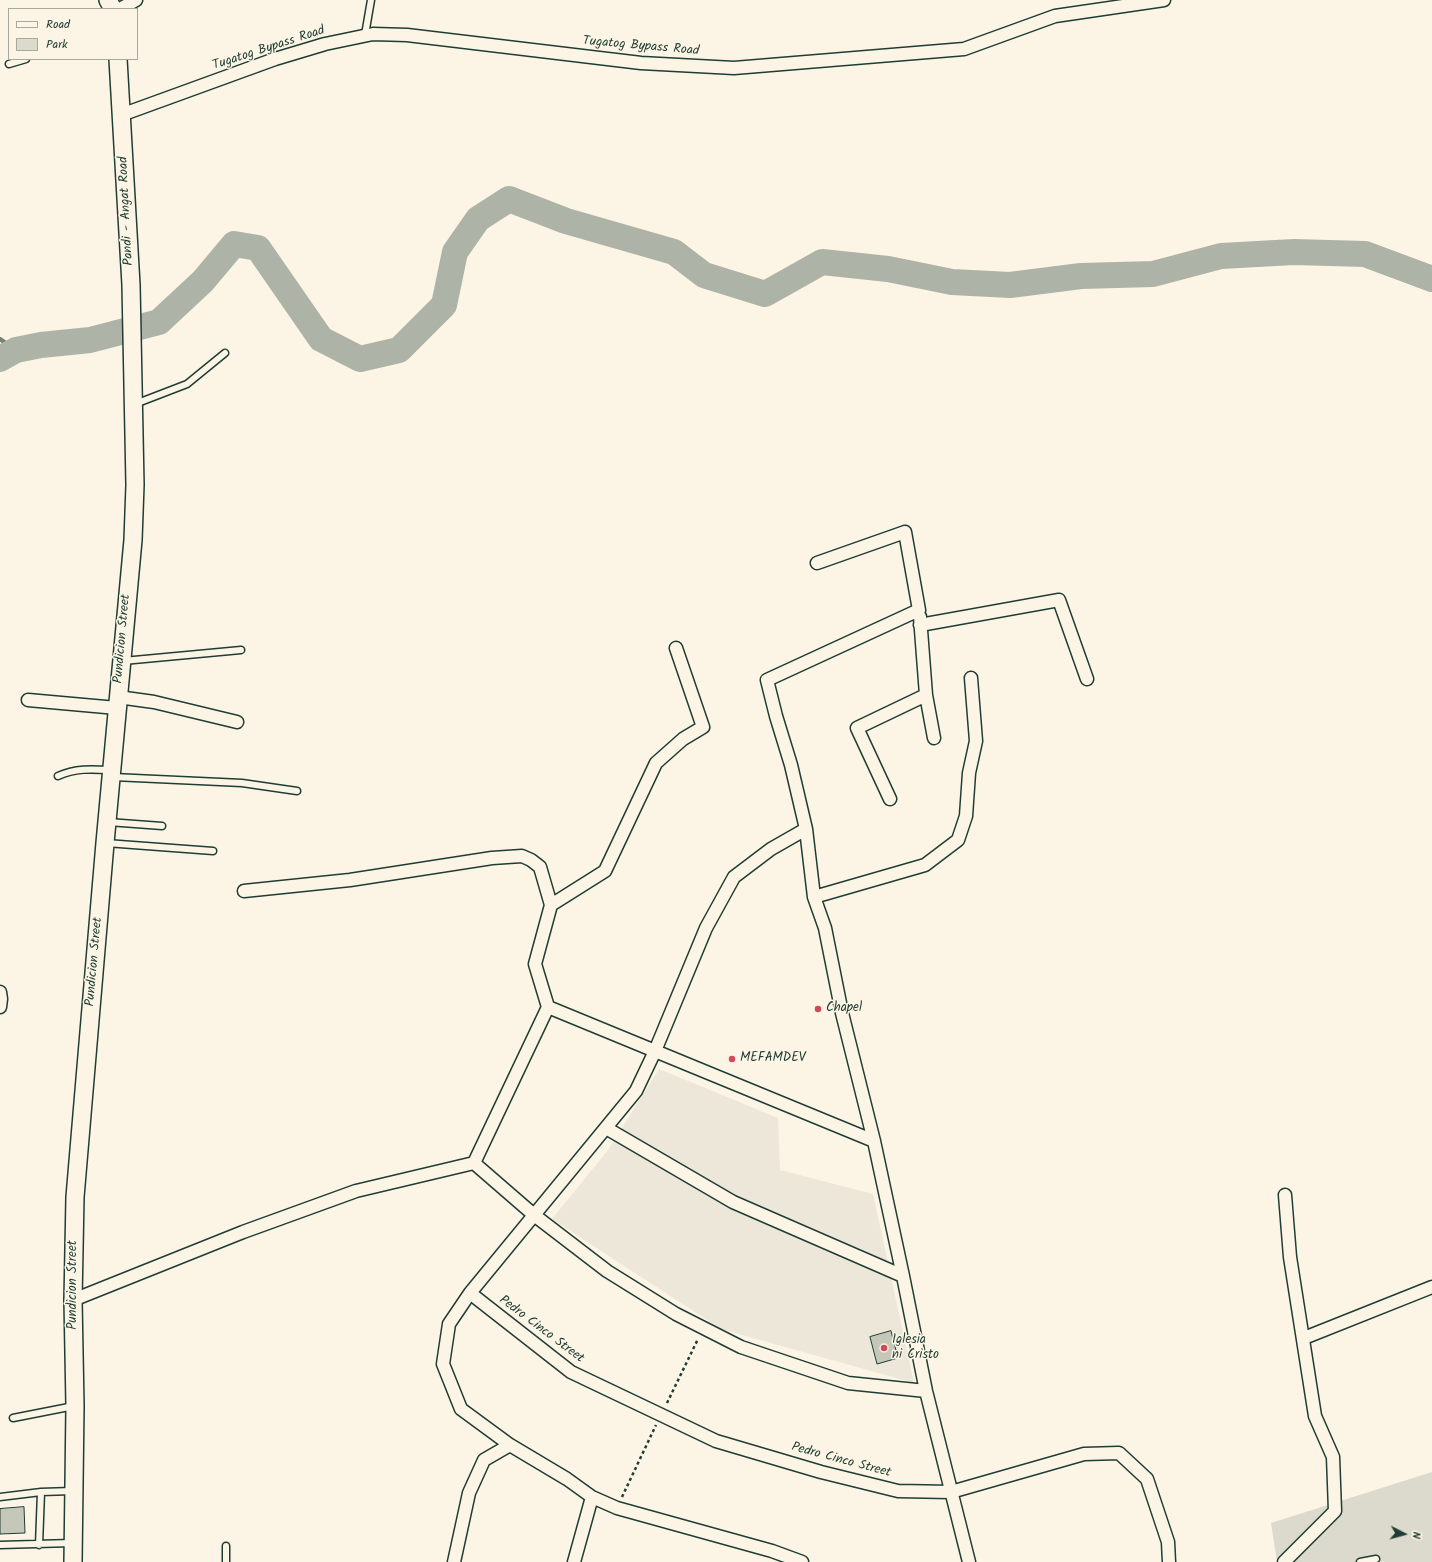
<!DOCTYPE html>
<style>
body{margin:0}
#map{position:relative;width:1432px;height:1562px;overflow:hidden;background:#fcf5e5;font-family:Kalam,sans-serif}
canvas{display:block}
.legend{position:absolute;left:8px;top:8px;width:130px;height:52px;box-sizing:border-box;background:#fcf5e5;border:1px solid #a4ab9e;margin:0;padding:5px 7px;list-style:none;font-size:12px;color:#1f3d34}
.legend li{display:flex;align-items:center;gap:8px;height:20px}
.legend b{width:20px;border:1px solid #a4ab9e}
.north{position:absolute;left:1384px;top:1514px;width:40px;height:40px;-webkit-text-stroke:3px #fcf5e5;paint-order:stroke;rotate:96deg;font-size:11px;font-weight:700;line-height:16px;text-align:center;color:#1f3d34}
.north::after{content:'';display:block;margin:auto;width:14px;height:18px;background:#1f3d34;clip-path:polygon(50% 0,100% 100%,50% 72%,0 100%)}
</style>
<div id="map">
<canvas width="1432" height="1562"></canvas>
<ul class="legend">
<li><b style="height:5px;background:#fcf5e5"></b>Road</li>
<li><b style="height:11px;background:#dcdacc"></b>Park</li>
</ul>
<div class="north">N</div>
</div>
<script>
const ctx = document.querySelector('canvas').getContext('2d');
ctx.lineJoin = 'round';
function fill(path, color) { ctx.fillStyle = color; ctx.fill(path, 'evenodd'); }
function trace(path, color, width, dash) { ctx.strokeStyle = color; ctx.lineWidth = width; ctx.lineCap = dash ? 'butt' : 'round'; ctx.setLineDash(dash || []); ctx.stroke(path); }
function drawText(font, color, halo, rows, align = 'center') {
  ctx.font = font + ' Kalam,sans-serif'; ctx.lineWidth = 3; ctx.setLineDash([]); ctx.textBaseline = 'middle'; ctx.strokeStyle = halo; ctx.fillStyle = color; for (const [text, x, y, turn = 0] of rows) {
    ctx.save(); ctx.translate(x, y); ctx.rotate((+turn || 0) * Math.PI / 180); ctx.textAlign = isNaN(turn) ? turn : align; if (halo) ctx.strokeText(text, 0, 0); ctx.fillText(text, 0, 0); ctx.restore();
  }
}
fill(new Path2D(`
 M659,1069L778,1118L780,1170L873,1194L914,1383L721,1329L552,1219L608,1150Z`), '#ece7d8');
fill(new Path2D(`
 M1432,1472V1562H1277L1271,1523Z`), '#dcdacc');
trace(new Path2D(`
 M0,339L16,350`), '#758479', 4.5);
trace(new Path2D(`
 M0,359L16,350L41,345L90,340L159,322L203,281L234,244L258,248L321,339L360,359L399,350L444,305L455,252L478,219L509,199L566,221L674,252L704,275L765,294L822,262L888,269L952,282L1010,285L1081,276L1153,274L1221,256L1294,252L1365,254L1432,279`), '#aeb3a7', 26);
const building = new Path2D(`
 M891,1331L898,1358L877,1364L870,1337Z
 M24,1507L25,1533L0,1534V1509Z`);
fill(building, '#c5c7b9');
trace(building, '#1f3d34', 1);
const lane = new Path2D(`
 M365,35L371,0
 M9,64L26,59
 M135,404L187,384L225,353
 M123,661L241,650
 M58,776C75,768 92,769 110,770
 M113,777L242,783L297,791
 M108,822L162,826
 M106,843L213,851
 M13,1418L74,1406
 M0,1497L41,1492L72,1491
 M0,1545L72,1543
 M39,1545L41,1492
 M226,1546V1562
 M1360,1562L1376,1559`);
const street = new Path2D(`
 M120,9L136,0
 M121,115L275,59L325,44L373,34L407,35L641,63L734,68L964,49L1055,16L1164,0
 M920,617L926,695L934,738
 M920,625L1059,600L1087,679
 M118,697L154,702L237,722
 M28,700L117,708
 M890,799L857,728L926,695
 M806,829L791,765L776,716L767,680L919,610L905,532L817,563
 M244,891L350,880L492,858L522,856L531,860L540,867L551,905L535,964L548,1007
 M814,897L925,865L958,840L966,816L969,773L976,741L971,678
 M551,905L605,871L656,763L683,739L703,727L676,648
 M0,992L1,999L0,1007
 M606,1128L733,1202L903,1276
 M474,1163L548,1007L874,1141
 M470,1293L571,1372L716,1441L821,1472L898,1491L951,1492L1084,1454L1119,1453L1147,1479L1168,1542L1169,1562
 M73,1300L243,1232L356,1191L474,1163L534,1215L607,1271L676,1314L741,1347L848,1383L926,1391
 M1304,1338L1432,1287
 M454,1562L469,1493L484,1460L510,1445
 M574,1562L592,1497
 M802,1562L772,1551L617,1508L592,1497L567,1479L510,1445L461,1409L443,1364L449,1324L470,1293L636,1091L655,1051L706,928L734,877L771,849L806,829L814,897L825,928L842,1013L874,1141L903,1276L926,1391L969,1562
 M1284,1562L1335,1511L1333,1457L1315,1416L1290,1257L1285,1195`);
const secondary = new Path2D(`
 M108,0L113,9
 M73,1562L75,1406L73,1300L75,1197L105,843L133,540L135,485L131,285L118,59`);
trace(lane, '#1f3d34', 9);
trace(street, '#1f3d34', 15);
trace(secondary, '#1f3d34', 20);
trace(new Path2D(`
 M667,1403L698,1339
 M622,1497L656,1425`), '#1f3d34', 2.5, [3, 3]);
trace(lane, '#fcf5e5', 6);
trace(street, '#fcf5e5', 12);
trace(secondary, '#fcf5e5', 17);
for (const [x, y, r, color] of [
 [818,1009,4,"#d1495b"],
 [732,1059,4,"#d1495b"],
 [884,1348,4,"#d1495b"]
]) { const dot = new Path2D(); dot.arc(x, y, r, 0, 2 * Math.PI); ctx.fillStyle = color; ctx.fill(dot); trace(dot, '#fcf5e5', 1.5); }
drawText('13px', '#1f3d34', '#fcf5e5', [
 ["Tugatog Bypass Road",641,47,5],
 ["Tugatog Bypass Road",269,49,-18],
 ["Pandi - Angat Road",127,211,-93],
 ["Pundicion Street",123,639,-85],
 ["Pundicion Street",95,962,-85],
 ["Pundicion Street",74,1285,-90],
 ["Pedro Cinco Street",541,1330,37],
 ["Pedro Cinco Street",841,1461,15]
]);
drawText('13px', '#1f3d34', '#fcf5e5', [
 ["Chapel",826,1009],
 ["MEFAMDEV",740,1059],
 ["Iglesia",892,1341],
 ["ni Cristo",892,1356]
], 'left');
</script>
